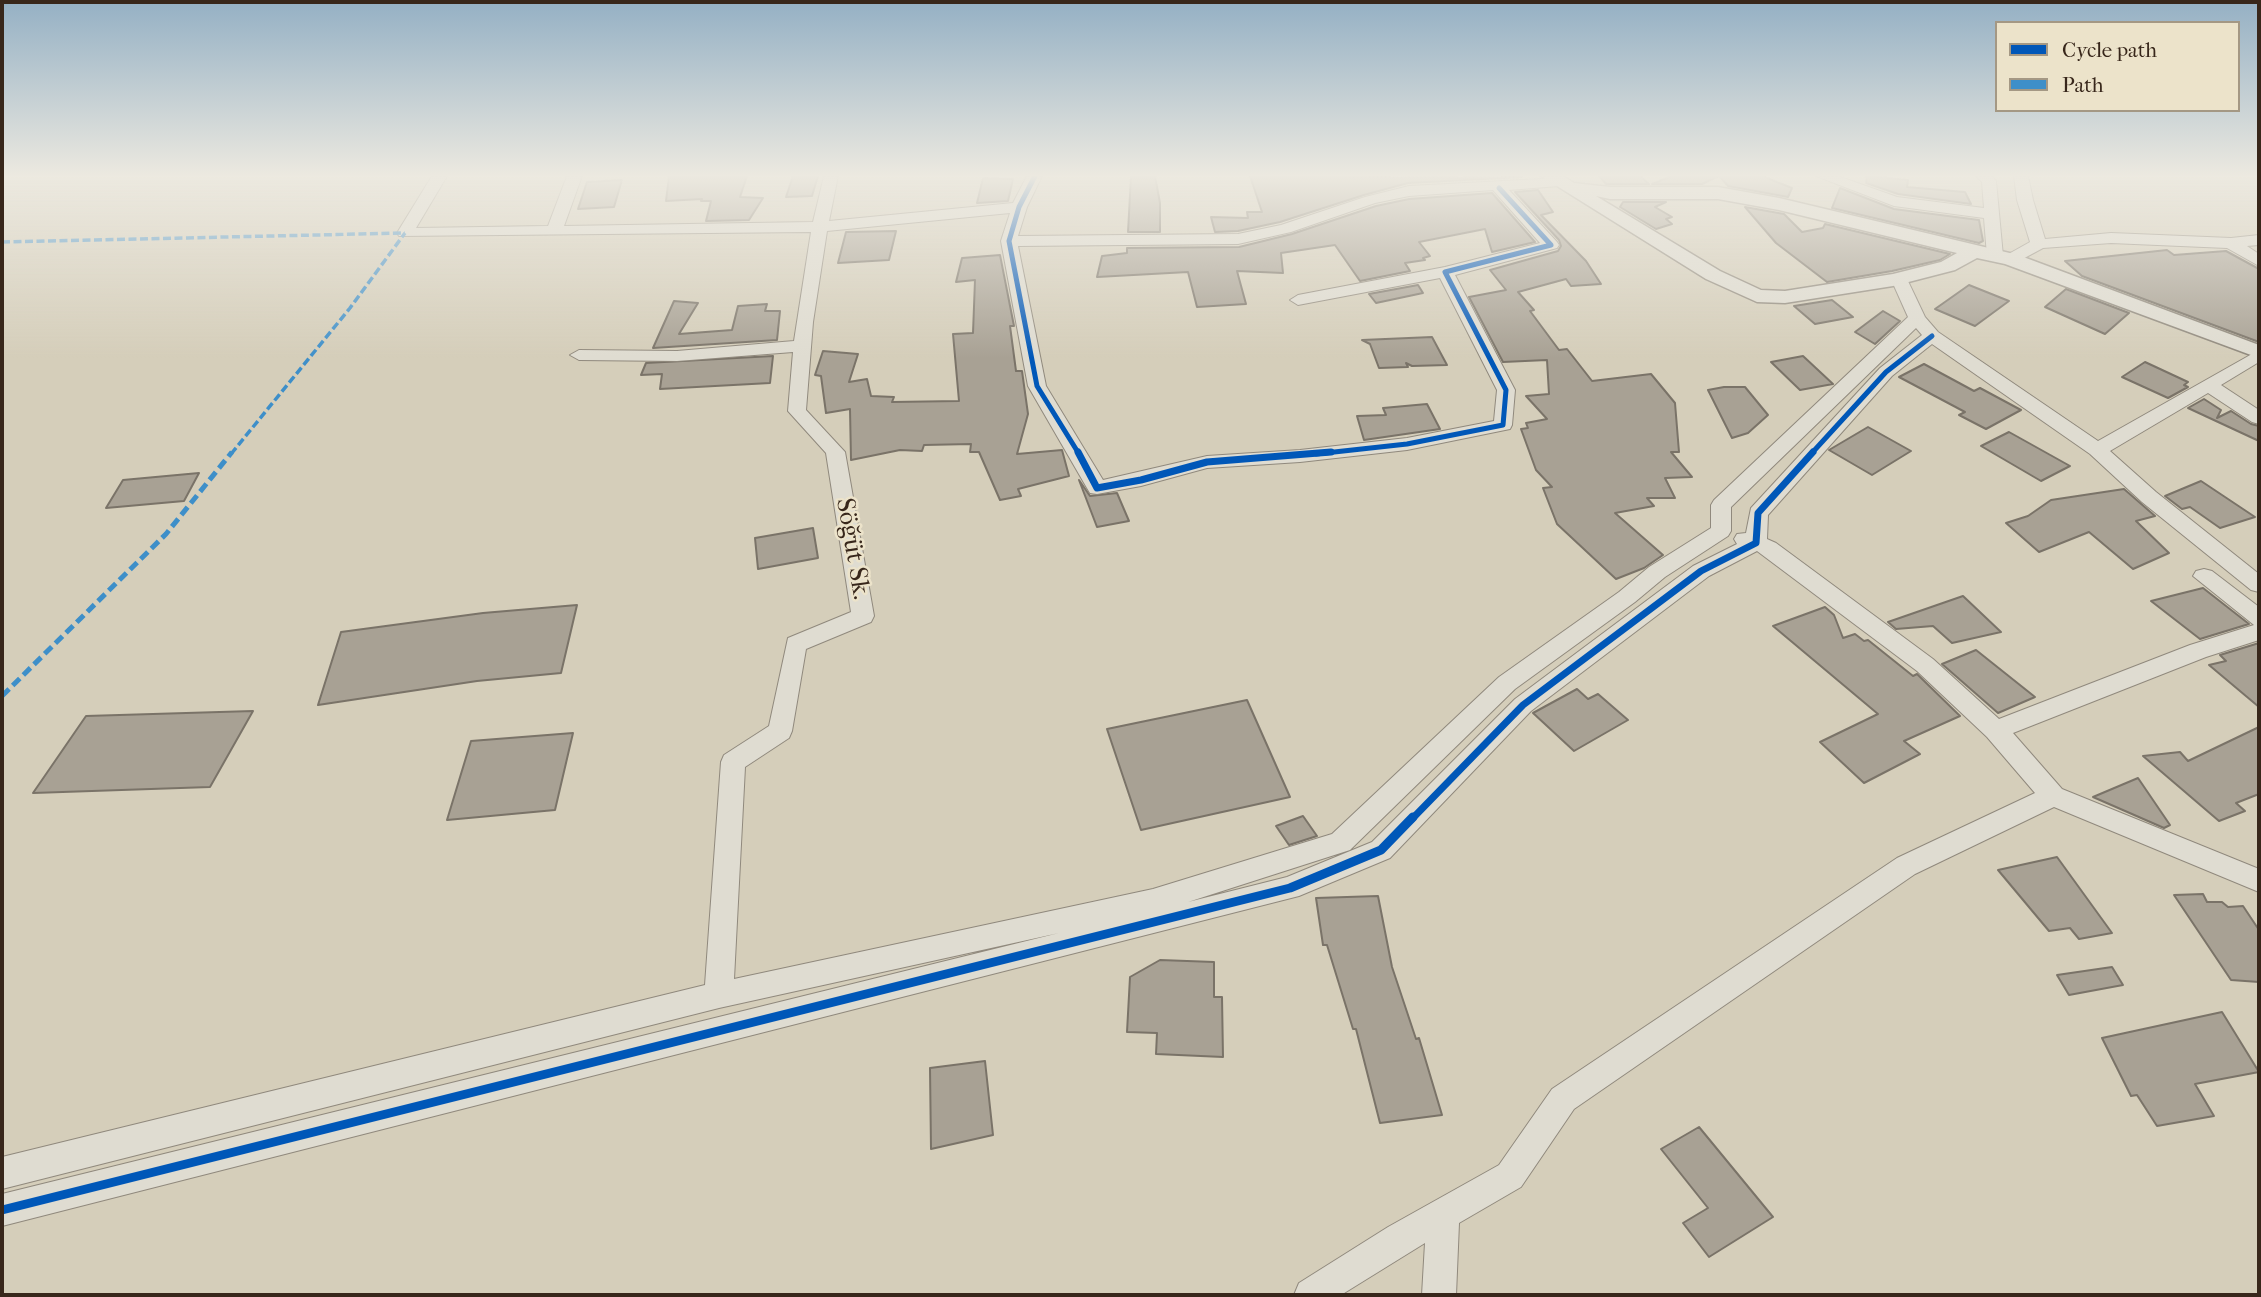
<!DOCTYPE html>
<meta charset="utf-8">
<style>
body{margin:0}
#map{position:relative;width:2261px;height:1297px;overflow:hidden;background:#d5ceba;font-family:"IM FELL French Canon",serif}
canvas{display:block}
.frame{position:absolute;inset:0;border:4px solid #38271b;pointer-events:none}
.legend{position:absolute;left:1995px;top:21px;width:245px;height:91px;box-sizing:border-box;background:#ece3ca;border:2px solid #a49884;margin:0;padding:9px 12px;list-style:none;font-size:21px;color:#38271b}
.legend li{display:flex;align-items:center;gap:14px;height:35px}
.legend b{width:35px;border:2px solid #a49884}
</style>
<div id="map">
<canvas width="2261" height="1297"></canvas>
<div class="frame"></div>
<ul class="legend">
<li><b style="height:9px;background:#0057b8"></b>Cycle path</li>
<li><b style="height:9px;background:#3e8fc9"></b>Path</li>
</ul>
</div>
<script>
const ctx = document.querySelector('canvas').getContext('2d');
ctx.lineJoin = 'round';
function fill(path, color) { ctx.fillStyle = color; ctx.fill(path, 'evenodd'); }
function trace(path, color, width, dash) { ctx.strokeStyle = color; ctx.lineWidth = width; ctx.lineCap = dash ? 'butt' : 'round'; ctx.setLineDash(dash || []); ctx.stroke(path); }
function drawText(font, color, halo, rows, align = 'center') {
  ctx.font = font + ' "IM FELL French Canon",serif'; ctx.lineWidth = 5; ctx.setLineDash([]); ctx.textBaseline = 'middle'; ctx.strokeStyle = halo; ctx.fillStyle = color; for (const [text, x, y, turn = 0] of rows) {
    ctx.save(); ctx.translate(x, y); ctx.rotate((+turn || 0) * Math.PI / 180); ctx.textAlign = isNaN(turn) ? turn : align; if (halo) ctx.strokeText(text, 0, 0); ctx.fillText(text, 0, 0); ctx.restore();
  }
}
const building = new Path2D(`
 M669,176H747L740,197L763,198L749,220L706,221L711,201H701L702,199L666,201Z
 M793,176H818L812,196L786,197Z
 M1131,176H1155L1160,203V232H1128Z
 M1250,176L1461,178L1522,177L1408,183L1364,195L1280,222L1238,231L1215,232L1211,217L1248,218L1247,212H1262Z
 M1599,176H1640L1649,184H1606Z
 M1672,176H1719L1702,184H1652Z
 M1719,176H1762L1792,188L1788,197L1728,186Z
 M1867,176L1908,180L1907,187L1965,192L1971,204L1898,194L1866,183Z
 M983,178L1013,179L1008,201L977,203Z
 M622,180L614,207L578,209L587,182Z
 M1840,188L1894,209L1979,220L1983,241L1979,243L1832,208Z
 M1538,190L1553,212L1541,215L1586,261L1601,284L1571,286L1566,279L1518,292L1534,310L1530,311L1559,350L1567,349L1592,381L1651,374L1675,403L1679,452H1671L1692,477L1665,478L1675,498H1647L1654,506L1615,513L1663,555L1644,568L1616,579L1557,524L1543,488L1552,487L1536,470L1521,429L1528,428L1526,423L1547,419L1526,396L1549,394L1547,360L1503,362L1469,297L1506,290L1490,270L1558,251L1561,246L1559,240L1515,192Z
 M1492,193L1535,242L1492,252L1485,229L1419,242L1430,256L1423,258L1425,260L1405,263L1410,271L1360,281L1335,245L1281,253L1283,273L1237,271L1246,304L1197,307L1188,272L1097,277L1102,256L1127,253V248L1239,247L1292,234L1376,206L1409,199Z
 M1623,202H1666L1655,207L1672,217L1666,219L1672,224L1656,229L1620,207Z
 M1745,207L1784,214L1802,232L1823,228L1825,224L1950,254L1940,260L1892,271L1827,282L1776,243Z
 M896,231L889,260L838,263L846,232Z
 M2167,250L2174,255L2226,251L2259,269V342L2082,276L2065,261Z
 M1000,255L1014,326H1010L1016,371H1022L1028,414L1017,454L1062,450L1069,476L1018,489L1021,496L1000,500L979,452H970L971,444L924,445L922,451L900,450L851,460L850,409L826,413L821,376L815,375L823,351L858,354L849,382L867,379L871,396L894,397L892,402L959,401L953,334L973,333L975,280L956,282L962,258Z
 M1418,285L1423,293L1376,303L1369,294Z
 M1969,285L2009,301L1975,326L1935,309Z
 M2066,289L2129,313L2105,334L2045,307Z
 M1832,300L1853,317L1815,324L1794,306Z
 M674,301L698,303L679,334L732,330L738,306L767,304L765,311H780L777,340L653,348Z
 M1883,311L1900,321L1875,344L1855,332Z
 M1432,337L1447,365L1412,366L1406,363L1408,367L1379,368L1370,344L1362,340Z
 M773,356L770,383L660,389L662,374L641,375L646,363Z
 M1803,356L1833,384L1800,390L1771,362Z
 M2145,362L2188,382L2184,385L2188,387L2168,398L2122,377Z
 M1924,364L1974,391L1980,388L2021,410L1986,429L1959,415L1965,412L1899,377Z
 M1724,387H1745L1768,415L1748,433L1732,438L1708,390Z
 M2204,399L2221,410L2217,418L2231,411L2251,424L2259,426V441L2188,408Z
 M1427,404L1440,429L1364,440L1357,416L1386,415L1383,408Z
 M1868,427L1911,451L1872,475L1829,450Z
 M2009,432L2070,466L2041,481L1981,446Z
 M199,473L184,501L106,508L123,480Z
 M1079,480L1090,496L1117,493L1129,521L1097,527Z
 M2201,481L2255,517L2220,528L2190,507L2182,509L2165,496Z
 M2124,489L2155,516L2136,521L2169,553L2133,569L2089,532L2039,552L2006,523L2028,516L2051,500Z
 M813,528L818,558L758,569L755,538Z
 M2203,588L2249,624L2200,639L2151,601Z
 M1963,596L2001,632L1952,643L1933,626L1896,629L1888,622Z
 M577,605L561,673L477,681L318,705L341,632L483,613Z
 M1825,607L1834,615L1843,638L1855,634L1864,641L1868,640L1913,676L1917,674L1960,716L1904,741L1920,754L1864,783L1820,742L1878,714L1773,626Z
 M2259,643V707L2209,665L2226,661L2220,655Z
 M1976,650L2035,697L1998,713L1942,664Z
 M1577,689L1588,699L1598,694L1628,720L1574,751L1533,713Z
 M1247,700L1290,797L1141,830L1107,729Z
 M253,711L210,787L33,793L86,716Z
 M2259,727V794L2236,803L2245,811L2219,821L2143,756L2180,752L2188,761Z
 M573,733L555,810L447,820L471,741Z
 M2138,778L2170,825L2164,828L2093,797Z
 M1303,816L1317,836L1289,845L1276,826Z
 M2057,857L2112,933L2079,939L2070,928L2049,931L1998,870Z
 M2203,894L2207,902H2222L2228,907L2243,906L2259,930V982L2231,980L2174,895Z
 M1378,896L1392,967L1416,1039L1419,1038L1442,1115L1380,1123L1356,1029H1353L1327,945H1323L1316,898Z
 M1160,960L1214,962V997H1222L1223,1057L1156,1054L1157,1033L1127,1032L1130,977Z
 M2112,967L2123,985L2069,995L2057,975Z
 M2222,1012L2259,1072L2195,1084L2214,1116L2157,1126L2137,1095L2131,1096L2102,1038Z
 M985,1061L993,1135L931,1149L930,1068Z
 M1699,1127L1773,1217L1709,1257L1683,1223L1708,1208L1661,1149Z`);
fill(building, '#a8a194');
trace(building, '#7a7368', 2);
const minor = new Path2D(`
 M432,176H447L416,228L548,226L567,176H582L564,226L813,222L824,176H838L829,221L1013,203L1027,176H1042L1027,207L1018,236L1238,234L1281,225L1365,197L1409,186L1559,178L1566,182L1559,186L1509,190L1557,242L1559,245L1557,248L1455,275L1515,390L1512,425L1510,429L1407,450L1300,462L1207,468L1141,486L1097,494L1090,493L1087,488L1028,386L1001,241L1010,213L827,231L813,322L806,410L845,452L874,616L871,622L806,649L792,731L789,738L745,767L734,979L1153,889L1332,834L1499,677L1619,592L1649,567L1711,528V505L1714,500L1908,317L1891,279L1899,274L1907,279L1925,317L1938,332L2098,441L2259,350V362L2221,385L2259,410V424L2252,422L2208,393L2110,451L2156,492L2259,574V592L2251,590L2142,502L2090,454L1932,344L1892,376L1768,515L1767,539L1776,543L1933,659L1999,719L2190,645L2254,625L2193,576L2196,571L2204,569L2212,571L2259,607V640L2206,657L2013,733L2062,789L2259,869V892L2054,807L1915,874L1574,1109L1521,1187L1459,1223L1456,1295H1422L1425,1243L1341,1295H1294L1299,1283L1388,1227L1499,1165L1552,1089L1897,858L2035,793L1987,737L1917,671L1757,551L1709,576L1531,711L1390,858L1299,896L2,1226V1194L1059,933L719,1008L2,1189V1157L705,985L721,762L724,755L769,726L788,638L851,612L826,453L788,411L793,352L677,361L579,360L570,355L579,350L677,351L794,341L811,232L399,236L397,233ZM1493,190L1540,243L1445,267L1298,295L1290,300L1298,305L1440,278L1497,390L1494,421L1407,438L1300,450L1207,456L1103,480L1046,386L1018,246L1238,244L1291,232L1375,203L1409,196ZM1916,328L1922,335L1880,368L1751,508L1746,533L1737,534L1734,539L1737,544L1693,566L1515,699L1372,842L1287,877L1188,902L1350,850L1515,689L1635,602L1665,577L1728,536L1731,531V507Z
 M1816,176H1838L1897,197L1984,208L1982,182L1976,176H1992L1996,181L2003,256L1995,261L1987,256L1984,218L1894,206Z
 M2014,176H2028L2033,200L2045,239L2111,233L2231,238L2259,235V245L2247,246L2259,254V266L2227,248L2111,243L2043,248L2017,262H2005L2003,259L2005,256L2030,242L2017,200Z`);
const tertiary = new Path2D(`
 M1541,176H1563L1574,183L1610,187H1718L1779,198L2018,255L2259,345V358L2005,264L1977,258L1955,270L1893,286L1785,303L1757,302L1706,279ZM1596,196L1610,199H1718L1779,210L1957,253L1941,262L1893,274L1785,291L1761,290L1720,271Z`);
trace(minor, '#90897d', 2);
trace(tertiary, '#90897d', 3);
fill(minor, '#dfdcd1');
fill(tertiary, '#dfdcd1');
trace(new Path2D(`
 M2,242L405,233
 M231,454L350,308L405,233`), '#3e8fc9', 3.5, [8, 3.5]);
trace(new Path2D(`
 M2,696L166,534L232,452`), '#3e8fc9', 5, [10, 5]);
trace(new Path2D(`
 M1035,176L1019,207L1009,241L1037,386L1079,454
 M1316,454L1407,444L1503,425L1506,390L1445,272L1551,245L1499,188
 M1811,454L1886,372L1932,336`), '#0057b8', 5);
trace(new Path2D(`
 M1078,452L1097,488L1141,480L1207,462L1331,452
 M1412,819L1523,705L1701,571L1756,543L1758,513L1813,452`), '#0057b8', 7);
trace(new Path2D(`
 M2,1210L1290,888L1381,850L1413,817`), '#0057b8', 9);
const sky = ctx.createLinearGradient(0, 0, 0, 358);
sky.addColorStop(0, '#94b0c4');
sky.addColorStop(0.49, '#ece9e0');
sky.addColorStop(1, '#ece9e000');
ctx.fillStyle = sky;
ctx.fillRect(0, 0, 2261, 358);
drawText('26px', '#38271b', '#ece3ca', [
 ["Söğüt Sk.",852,549,80]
]);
</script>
